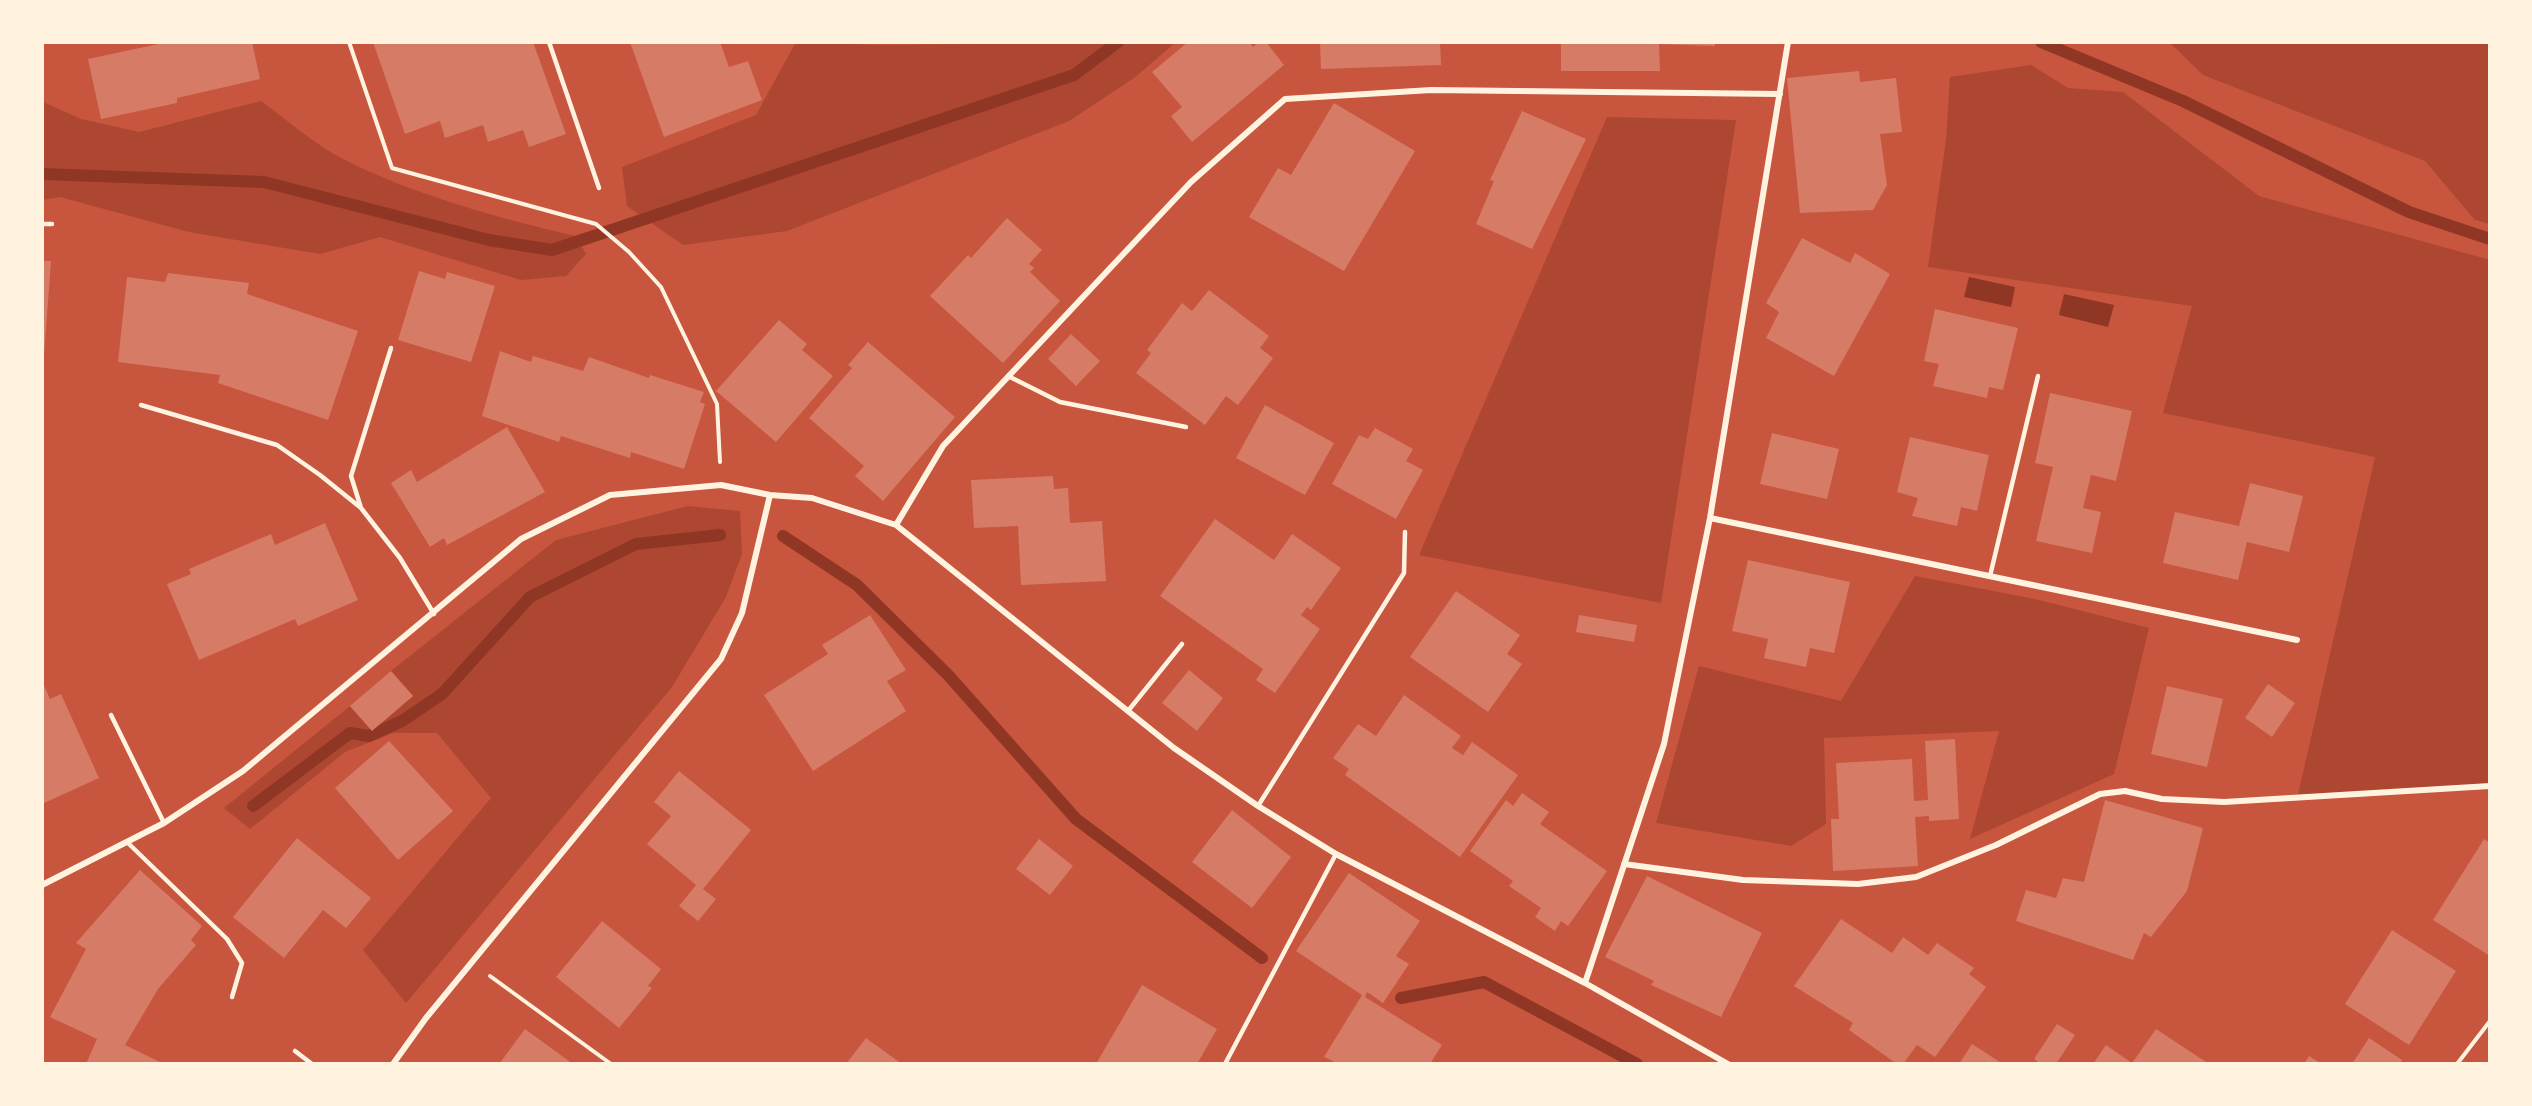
<!DOCTYPE html>
<style>
body{margin:0}
#map{position:relative;width:2532px;height:1106px;overflow:hidden;background:#c8553d;font-family:"Nunito Sans",sans-serif}
canvas{display:block}
.frame{position:absolute;inset:0;border:44px solid #fff3e0;pointer-events:none}
</style>
<div id="map">
<canvas width="2532" height="1106"></canvas>
<div class="frame"></div>
</div>
<script>
const ctx = document.querySelector('canvas').getContext('2d');
ctx.lineJoin = 'round';
function fill(path, color) { ctx.fillStyle = color; ctx.fill(path, 'evenodd'); }
function trace(path, color, width, dash) { ctx.strokeStyle = color; ctx.lineWidth = width; ctx.lineCap = dash ? 'butt' : 'round'; ctx.setLineDash(dash || []); ctx.stroke(path); }
fill(new Path2D(`
 M796,42L879,45L1176,42L1134,78L1069,121L787,231L683,245L627,206L622,167L756,115Z
 M2169,42H2490V224L2475,220L2425,161L2203,75Z
 M2031,65L2068,88L2123,92L2259,196L2490,260V786L2297,799L2375,457L2163,413L2192,306L1928,267L1946,140L1950,77Z
 M261,101C287,120 314,144 343,159C409,193 503,220 576,236L586,254L566,276L521,280L380,237L320,254L189,232L60,197L42,200L43,102L81,119L139,132Z
 M1607,117L1736,120L1661,603L1419,555Z
 M688,506L740,511L742,554L726,597L672,687L406,1003L363,950L491,798L437,733H393L345,752L250,829L224,808L350,706L372,731L413,696L391,671L556,540Z
 M1915,576L2035,599L2149,628L2114,774L1970,839L1999,731L1824,738L1826,824L1791,846L1656,823L1699,666L1841,701Z`), '#ae4732');
fill(new Path2D(`
 M1969,277L2015,287L2011,307L1964,297Z
 M2064,294L2114,305L2108,327L2059,315Z`), '#8f3625');
trace(new Path2D(`
 M2041,42L2183,101L2409,212L2490,239
 M42,174L264,182L489,240L552,250L1074,75L1118,42
 M783,536L857,585L949,676L1076,819L1262,958
 M253,806L350,733L369,736L402,721L442,694L530,597L636,544L720,535
 M1401,998L1484,982L1637,1064`), '#8f3625', 12);
fill(new Path2D(`
 M168,42H252L260,79L177,98V103L101,119L88,59Z
 M373,42H533L566,134L529,147L523,130L488,142L483,125L445,138L440,121L405,134Z
 M630,42H720L729,67L748,61L762,100L664,137Z
 M1188,42H1249L1253,47L1259,42H1266L1284,65L1192,142L1171,116L1182,107L1152,72Z
 M1320,42H1440L1441,65L1321,69Z
 M1561,42H1715V46L1659,44L1660,71H1561Z
 M1859,71L1860,82L1896,78L1902,132L1880,134L1887,185L1873,210L1800,213L1787,78Z
 M1334,103L1415,151L1344,271L1249,217L1278,168L1291,175Z
 M1522,111L1586,139L1532,249L1476,224L1494,181L1490,180Z
 M1007,218L1042,250L1029,264L1034,268L1030,272L1060,301L1003,363L930,296L968,255L971,258Z
 M1802,238L1850,263L1855,253L1890,274L1834,376L1766,338L1779,312L1766,303Z
 M42,261H51L44,356H42Z
 M419,271L445,279L447,272L495,286L471,362L398,340Z
 M168,273L249,283L247,294L358,331L328,420L218,383L220,375L118,362L127,277L165,282Z
 M1209,290L1269,336L1260,348L1273,358L1238,405L1226,396L1205,425L1136,373L1151,353L1147,350L1182,303L1192,311Z
 M1935,309L2018,328L2003,390L1989,387L1987,398L1933,386L1939,364L1924,361Z
 M779,320L807,344L802,350L833,376L776,442L716,391Z
 M1071,334L1100,361L1076,386L1048,359Z
 M868,342L955,417L883,501L855,476L864,466L809,418L852,368L848,365Z
 M500,351L531,362L533,356L583,371L589,357L649,378L650,375L704,392L700,402L705,404L684,469L631,452L630,458L561,436L559,442L482,416Z
 M2050,393L2132,411L2116,481L2091,475L2083,508L2101,512L2092,553L2036,541L2053,467L2035,463Z
 M1265,405L1334,443L1305,495L1236,458Z
 M507,427L545,492L447,545L444,538L430,547L391,483L411,470L417,482Z
 M1375,428L1413,449L1406,461L1423,470L1396,519L1332,484L1359,435L1368,439Z
 M1772,433L1839,449L1827,499L1760,484Z
 M1910,437L1989,455L1977,511L1961,507L1957,526L1912,516L1918,498L1897,492Z
 M1053,476L1054,489L1068,488L1070,523L1102,521L1106,581L1021,585L1018,526L974,528L971,480Z
 M2250,483L2303,496L2289,552L2247,542L2238,580L2163,563L2175,512L2239,526Z
 M1215,519L1274,560L1292,534L1341,568L1311,610L1307,607L1301,615L1320,629L1275,693L1256,680L1263,669L1160,596Z
 M325,523L358,600L298,626L295,619L199,660L167,584L191,574L189,569L271,534L275,545Z
 M1748,560L1850,582L1834,653L1810,648L1806,667L1764,658L1768,639L1732,631Z
 M1456,591L1520,635L1507,654L1522,664L1488,712L1410,657Z
 M870,615L906,670L887,681L906,711L813,771L764,695L828,654L822,645Z
 M1579,615L1637,625L1634,642L1576,632Z
 M1189,670L1223,698L1197,731L1162,703Z
 M391,671L413,696L372,731L350,706Z
 M42,681L50,699L61,694L99,778L42,804Z
 M2268,684L2295,703L2272,737L2245,718Z
 M2167,686L2223,699L2207,767L2151,754Z
 M1404,695L1461,736L1452,748L1463,755L1472,742L1518,775L1460,857L1345,775L1349,769L1333,758L1358,724L1376,736Z
 M1955,739L1959,819L1929,821V816L1915,817L1918,866L1833,871L1831,819H1839L1836,763L1912,759L1914,801L1928,800L1925,741Z
 M389,741L453,811L398,860L335,788Z
 M679,771L751,830L703,889L716,899L698,921L679,906L696,885L647,844L671,816L654,802Z
 M1522,793L1549,812L1540,824L1607,871L1568,926L1561,921L1555,931L1535,917L1541,908L1509,886L1513,881L1470,851L1506,800L1513,806Z
 M2105,800L2203,828L2187,891L2151,937L2144,933L2133,960L2016,921L2026,890L2056,898L2063,878L2084,882Z
 M1232,810L1291,857L1252,908L1192,862Z
 M297,838L371,898L346,928L323,910L284,958L233,917Z
 M1039,839L1073,866L1050,895L1016,869Z
 M2484,839L2490,843V956L2433,920Z
 M140,870L202,926L191,940L196,945L158,989L125,1045L164,1064H86L97,1039L50,1017L86,949L76,943Z
 M1349,873L1420,921L1396,956L1409,964L1383,1003L1367,992L1365,997L1442,1045L1430,1064H1332L1333,1061L1324,1057L1362,995L1296,951Z
 M1647,876L1762,933L1721,1017L1651,985L1654,981L1605,957Z
 M1841,919L1892,953L1903,937L1928,955L1937,943L1974,968L1969,974L1986,987L1935,1057L1917,1045L1903,1064H1897L1849,1030L1853,1023L1794,986Z
 M602,921L661,969L648,986L652,988L619,1028L556,977Z
 M2392,930L2456,971L2409,1045L2345,1004Z
 M1142,985L1217,1029L1197,1064H1096Z
 M2057,1024L2075,1035L2056,1064H2041L2034,1059Z
 M525,1029L573,1064H499Z
 M2156,1029L2209,1064H2093L2106,1045L2132,1063Z
 M866,1038L902,1064H846Z
 M2369,1038L2402,1060L2400,1064H2352Z
 M1972,1044L2003,1064H1959Z
 M2309,1056L2322,1064H2304Z`), '#d67c66');
trace(new Path2D(`
 M349,42L392,168L596,224L629,252L661,287L717,404L720,462
 M490,976L611,1064
 M2457,1064L2490,1021`), '#fff3e0', 4);
trace(new Path2D(`
 M549,42L599,188
 M42,224H52
 M1008,376L1060,402L1186,427
 M141,405L277,445L320,475L361,508L400,558L434,614
 M361,508L351,476L391,348
 M1990,576L2038,376
 M1128,711L1182,644
 M111,715L164,823
 M1258,806L1404,573L1405,532
 M128,843L227,939L242,963L232,997
 M295,1051L312,1064
 M1225,1064L1336,854`), '#fff3e0', 4.5);
trace(new Path2D(`
 M1710,518L2297,640
 M896,525L943,446L1191,182L1285,99L1431,90L1780,94
 M1624,864L1743,880L1858,884L1916,877L1996,845L2100,794L2125,791L2162,799L2224,802L2490,786
 M42,885L164,823L243,771L521,539L610,495L721,485L770,495L812,498L896,525L1174,748L1258,806L1336,854L1585,983L1728,1064
 M1585,983L1664,744L1710,518L1788,42
 M393,1064L426,1018L721,659L742,613L770,495`), '#fff3e0', 6);
</script>
